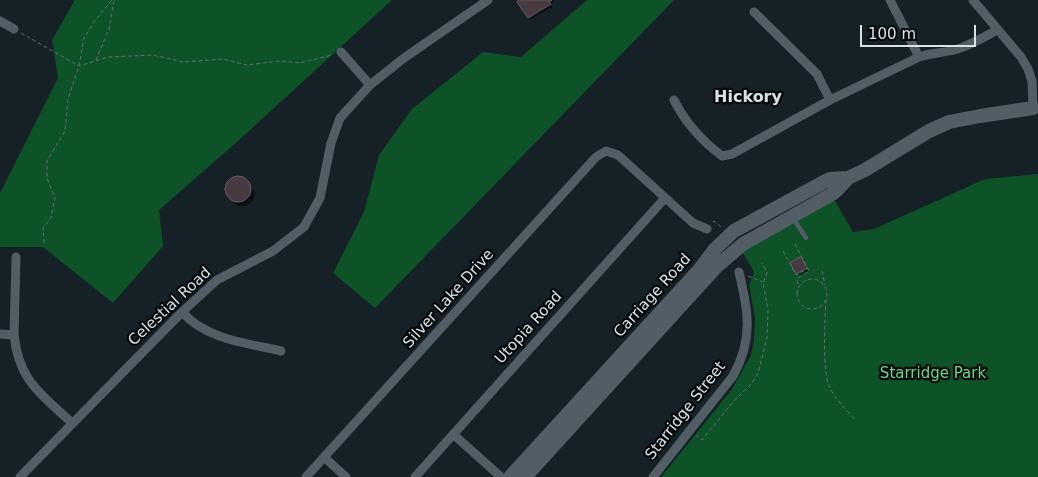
<!DOCTYPE html>
<style>
body{margin:0}
#map{position:relative;width:1038px;height:477px;overflow:hidden;background:#162027;font-family:"DejaVu Sans",sans-serif}
canvas{display:block}
.scale{position:absolute;left:860px;top:25px;width:116px;height:22px;box-sizing:border-box;border:2px solid #dbe2e7;border-top:0;padding-left:6px;font-size:15px;line-height:18px;white-space:nowrap;color:#dbe2e7;-webkit-text-stroke:4px #05090c;paint-order:stroke}
</style>
<div id="map">
<canvas width="1038" height="477"></canvas>
<div class="scale">100 m</div>
</div>
<script>
const ctx = document.querySelector('canvas').getContext('2d');
ctx.lineJoin = 'round';
function fill(path, color) { ctx.fillStyle = color; ctx.fill(path, 'evenodd'); }
function trace(path, color, width, dash) { ctx.strokeStyle = color; ctx.lineWidth = width; ctx.lineCap = dash ? 'butt' : 'round'; ctx.setLineDash(dash || []); ctx.stroke(path); }
function drawText(font, color, halo, rows, align = 'center') {
  ctx.font = font + ' "DejaVu Sans",sans-serif'; ctx.lineWidth = 4.5; ctx.setLineDash([]); ctx.textBaseline = 'middle'; ctx.strokeStyle = halo; ctx.fillStyle = color; for (const [text, x, y, turn = 0] of rows) {
    ctx.save(); ctx.translate(x, y); ctx.rotate((+turn || 0) * Math.PI / 180); ctx.textAlign = isNaN(turn) ? turn : align; if (halo) ctx.strokeText(text, 0, 0); ctx.fillText(text, 0, 0); ctx.restore();
  }
}
fill(new Path2D(`
 M75,0H392L238,141L159,210L163,246L113,303L43,247H0V193L58,78L52,40Z
 M587,0H674L375,308L333,273L364,212L379,155L412,109L483,52L521,57Z
 M1038,174V477H661L732,389L751,355L754,340L755,318L749,285L754,272L742,251L834,199L853,232L874,229L985,179Z`), '#0e5227');
fill(new Path2D(`
 M523,0H553L554,2L550,5L552,7L531,19L529,17Z
 M236,177H240L247,181L251,186L255,193L253,201L247,206H238L227,196L225,188L229,181Z
 M801,258L809,271L800,276L792,263Z`), '#0007');
const building = new Path2D(`
 M520,0H552L549,2L551,4L528,18L517,2Z
 M225 189a13 13 0 1 1 26 0a13 13 0 1 1-26 0Z
 M801,257L807,268L796,274L790,263Z`);
fill(building, '#473a40');
trace(building, '#695b62', 1);
trace(new Path2D(`
 M21,33L79,66L108,57L153,55L183,62L223,59L246,65L281,61L300,63L332,55
 M96,60L109,29L114,0
 M713,222L714,221L721,227
 M44,243L43,228L51,218L55,198L47,178V161L65,131L68,99L79,66L84,38L96,19L112,0
 M795,244L809,271L798,278L797,282L798,285
 M783,251L796,275L807,269
 M822,271L825,285
 M748,276L763,282
 M797 294a15 15 0 1 1 30 0a15 15 0 1 1-30 0Z
 M826,300C825,320 822,369 829,386C834,398 846,409 855,420
 M696,435L702,440L733,402L752,383L758,373L767,338L768,310L763,283L767,273L762,263`), '#636c73', 1, [4, 2.5]);
trace(new Path2D(`
 M793,218L806,238`), '#525d66', 4.5);
trace(new Path2D(`
 M890,0L919,57
 M973,0L1021,57L1028,69L1032,81L1033,108H1035
 M754,12L817,74L830,100
 M0,21L14,29
 M341,52L370,85
 M674,100C685,122 702,141 722,156L732,154L830,100L919,57C931,53 942,53 954,50C969,46 983,38 997,30
 M16,257L14,335C19,381 40,393 72,423
 M182,312C207,340 247,343 281,351
 M0,334L14,335
 M453,434L501,477
 M324,457L346,477
 M20,477L182,312L217,280L273,251L304,227L320,198L331,143L340,118L370,85L404,58L488,0
 M306,477L596,157L606,151L618,155L693,223L707,229
 M415,477L665,198
 M653,477L733,376C754,338 748,312 739,272`), '#525d66', 9);
trace(new Path2D(`
 M510,477L700,269L715,249L734,231L824,182L830,179L848,178L865,170L929,131L949,122L980,116L1033,108
 M525,477L716,267L743,244L832,194L838,189L848,178`), '#525d66', 14);
drawText('15px', '#dbe2e7', '#05090c', [
 ["Carriage Road",653,296,-48],
 ["Silver Lake Drive",449,299,-48],
 ["Celestial Road",170,307,-43],
 ["Utopia Road",529,328,-48],
 ["Starridge Street",686,411,-52]
]);
drawText('15px', '#6adb89', '#05090c', [
 ["Starridge Park",933,374]
]);
drawText('bold 16px', '#dbe2e7', '#05090c', [
 ["Hickory",748,98]
]);
</script>
